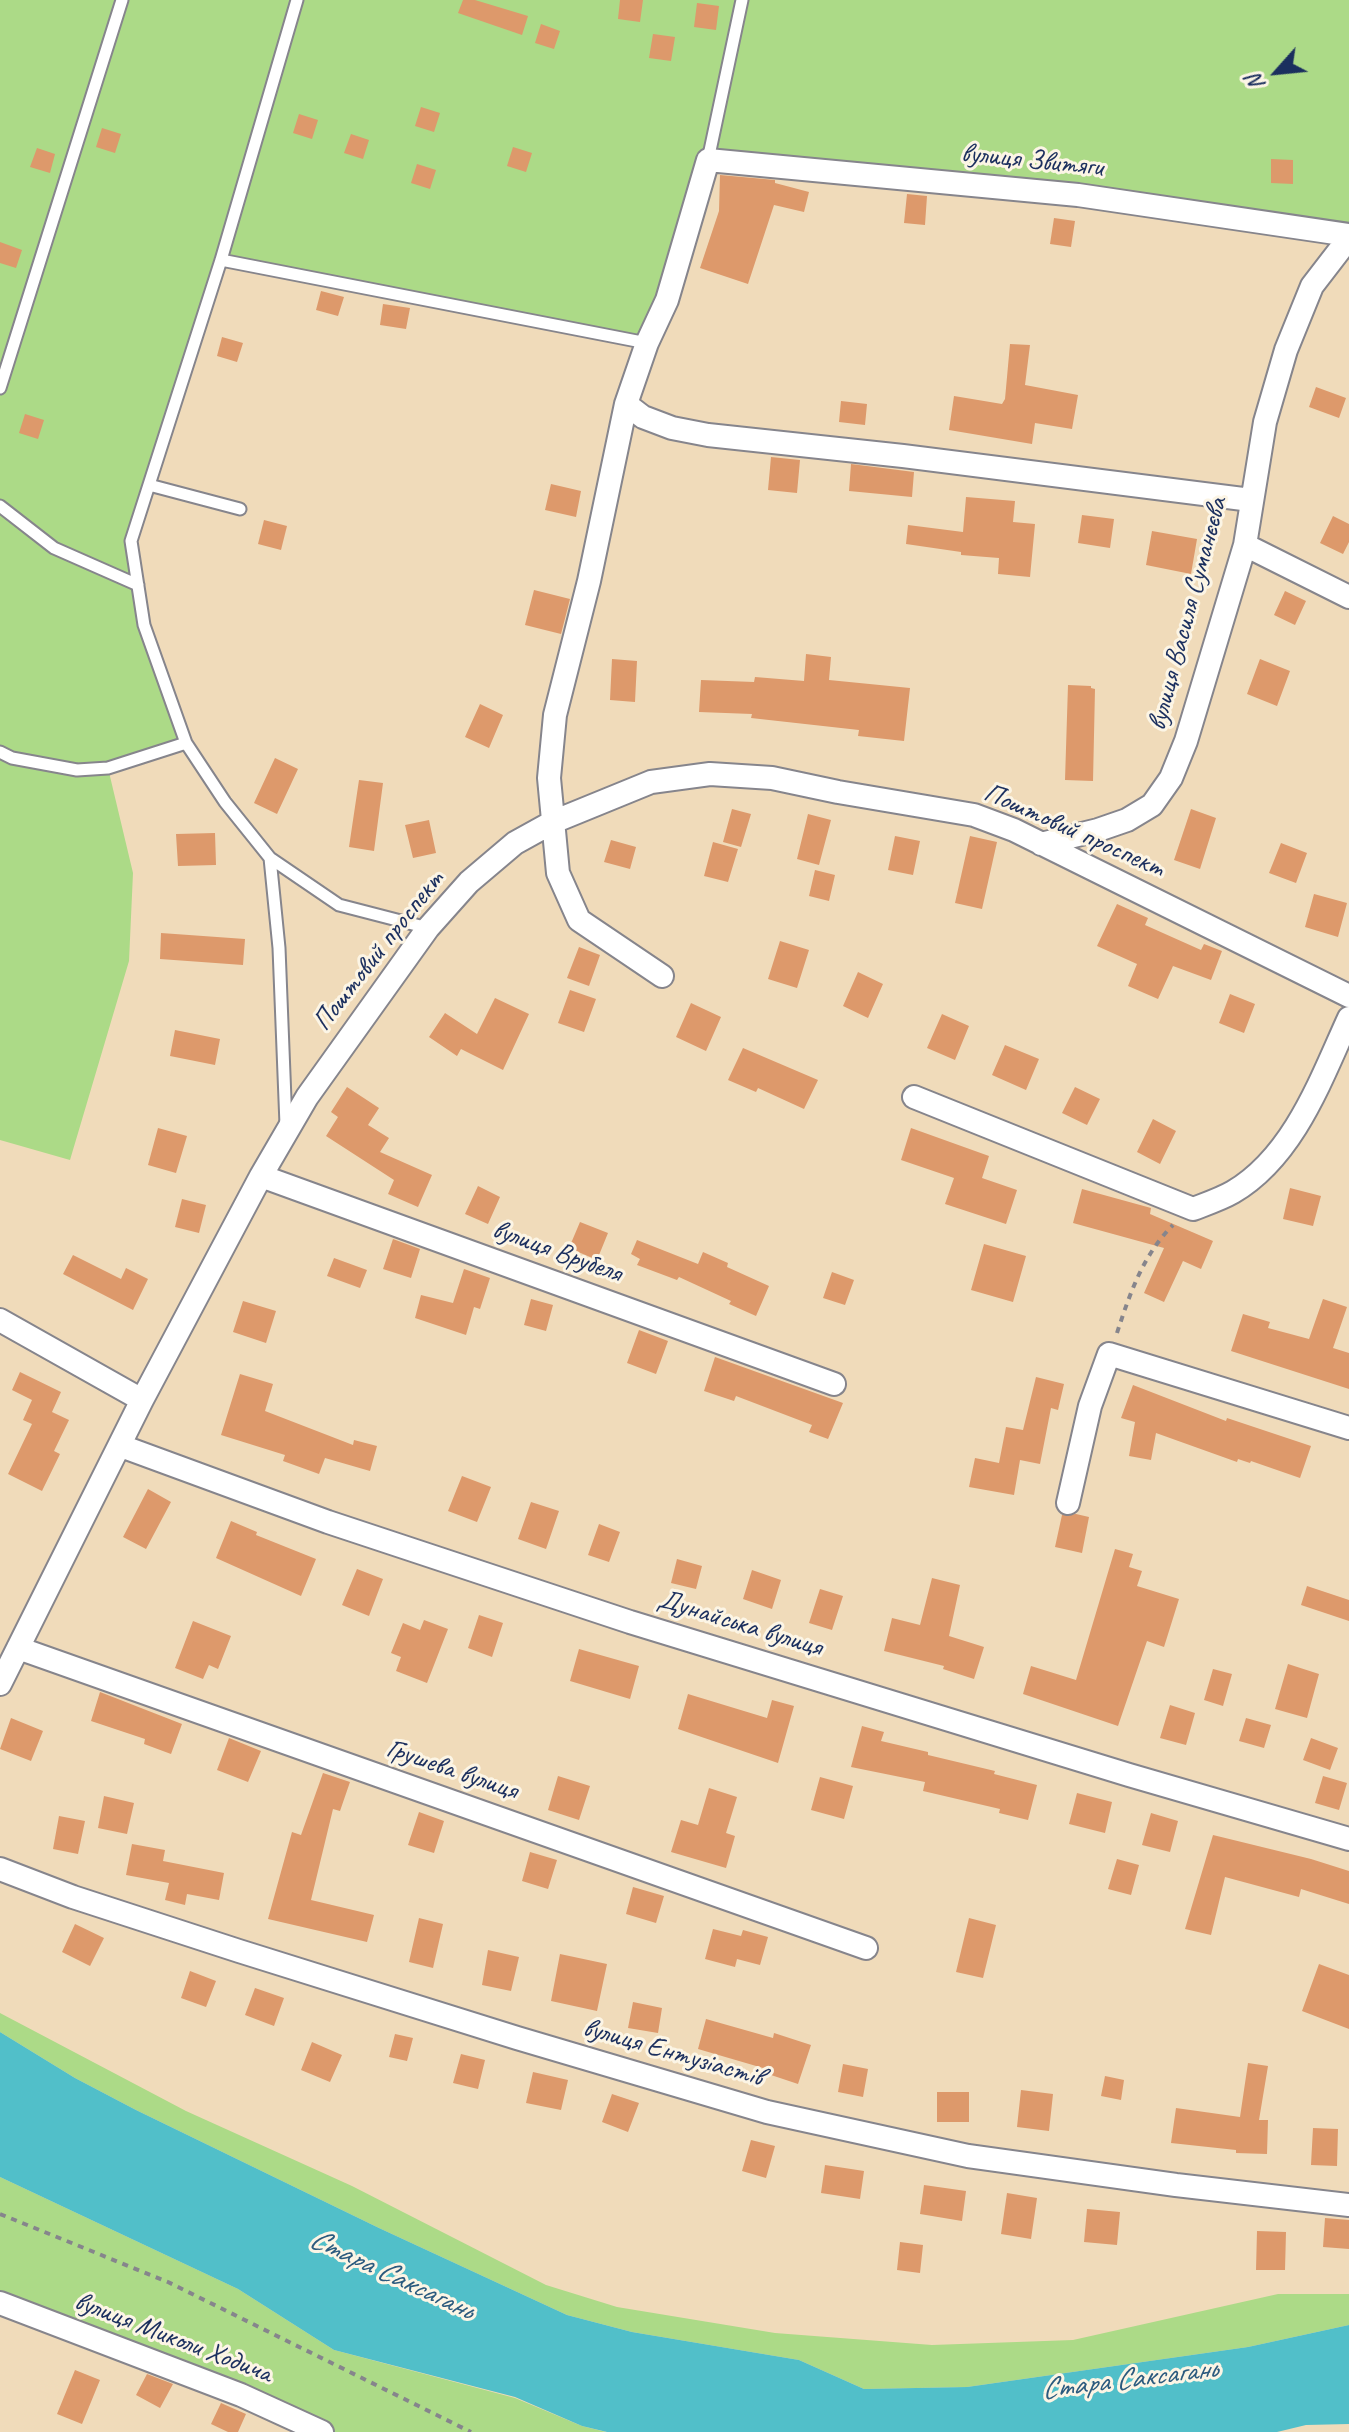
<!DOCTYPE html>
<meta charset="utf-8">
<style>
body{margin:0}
#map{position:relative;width:1349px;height:2432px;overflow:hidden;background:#f0dbba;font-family:Caveat,sans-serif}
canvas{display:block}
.north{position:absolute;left:1237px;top:32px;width:80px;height:80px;-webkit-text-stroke:6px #fcf5e5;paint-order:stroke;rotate:243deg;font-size:22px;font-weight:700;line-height:32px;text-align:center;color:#1b2f5e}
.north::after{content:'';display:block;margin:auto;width:28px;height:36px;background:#1b2f5e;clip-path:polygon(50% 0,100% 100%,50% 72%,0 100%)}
</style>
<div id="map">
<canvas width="1349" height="2432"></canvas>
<div class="north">N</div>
</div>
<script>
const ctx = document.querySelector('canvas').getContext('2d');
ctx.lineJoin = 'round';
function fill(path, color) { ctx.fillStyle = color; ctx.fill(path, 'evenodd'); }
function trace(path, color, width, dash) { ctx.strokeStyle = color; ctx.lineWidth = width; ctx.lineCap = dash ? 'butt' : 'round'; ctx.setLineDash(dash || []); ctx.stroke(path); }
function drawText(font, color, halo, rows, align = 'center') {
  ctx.font = font + ' Caveat,sans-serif'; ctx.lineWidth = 6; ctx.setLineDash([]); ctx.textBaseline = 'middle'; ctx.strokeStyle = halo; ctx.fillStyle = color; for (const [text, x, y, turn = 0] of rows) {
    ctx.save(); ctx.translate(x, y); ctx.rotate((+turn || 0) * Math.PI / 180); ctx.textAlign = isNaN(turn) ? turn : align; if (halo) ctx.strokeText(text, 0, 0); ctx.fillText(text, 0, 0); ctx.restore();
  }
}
fill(new Path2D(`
 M0,0H1349V235L708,160L647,343L221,261L131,541L144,625L186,743L108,768L133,873L129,961L70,1160L0,1140Z
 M0,2013L186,2111L352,2186L546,2285L617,2307L775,2333L932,2345L1073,2340L1278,2294H1349V2325L1248,2347L967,2387L864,2389L799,2360L632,2332L567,2315L379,2228L136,2110L75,2078L0,2032Z
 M0,2177L238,2289L334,2350L515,2398L582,2426L606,2432H322L0,2303Z`), '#acda87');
fill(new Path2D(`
 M0,2032L75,2078L136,2110L379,2228L567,2315L632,2332L799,2360L864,2389L967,2387L1248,2347L1349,2325V2424L1306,2425L1277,2432H607L582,2426L515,2397L334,2350L238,2289L0,2177Z`), '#51bfc9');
fill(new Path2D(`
 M463,0H475L528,16L522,35L458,13Z
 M620,0H643L640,22L618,19Z
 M697,3L719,6L716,30L694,27Z
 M541,24L560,31L554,49L535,43Z
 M653,34L675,37L671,61L649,58Z
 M421,107L440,113L434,132L415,126Z
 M299,114L318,120L312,139L293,133Z
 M102,128L121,134L115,153L96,147Z
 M351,134L369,140L363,159L344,153Z
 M513,147L532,153L526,172L507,166Z
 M37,148L55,154L50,173L30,167Z
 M1271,159L1293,160V184L1271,183Z
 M417,164L436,170L430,189L411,183Z
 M720,175L775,180V183L809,192L804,212L774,205L748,284L700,268L719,211Z
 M907,194L927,196L925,225L904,223Z
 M1054,218L1075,221L1071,247L1050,244Z
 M0,242L22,250L16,268L0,263Z
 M321,291L344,297L338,316L316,310Z
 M383,304L410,308L406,329L380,325Z
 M222,337L243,343L237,362L217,356Z
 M1010,344L1030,345L1025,385L1078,395L1072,429L1035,423L1032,444L949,430L954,396L1002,404L1005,399Z
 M1316,387L1346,398L1339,418L1309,407Z
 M841,401L867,404L865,425L839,422Z
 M25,414L44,420L38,439L19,433Z
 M771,457L800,460L797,493L768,490Z
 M851,464L914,472L912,497L849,491Z
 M551,484L581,491L576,517L545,510Z
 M966,497L1015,501L1013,522L1035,524L1030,577L998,574L999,558L961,555V552L906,544L908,525L963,532Z
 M1082,515L1114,519L1110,548L1078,543Z
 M1333,516L1349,524V542L1343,554L1320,543Z
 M264,520L287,526L281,550L258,544Z
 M1152,531L1197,539L1191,574L1146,565Z
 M534,590L570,599L561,634L525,625Z
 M1285,591L1306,601L1295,625L1274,615Z
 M806,654L831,657L829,680L910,688L904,741L858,736L859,730L751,718L752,714L699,712L701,680L754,682L755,677L804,681Z
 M612,659L637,661L635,702L610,700Z
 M1260,659L1290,671L1277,706L1247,694Z
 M1068,685L1091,686V688L1095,689L1093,781L1065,780Z
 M480,704L503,715L489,748L465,737Z
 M275,758L298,769L277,814L254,803Z
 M359,780L383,783L374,851L349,847Z
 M732,809L751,814L741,847L723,842Z
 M1191,809L1216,818L1200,869L1174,860Z
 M808,814L831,820L819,865L797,859Z
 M429,820L436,853L413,858L405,825Z
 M215,833L216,865L178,866L176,834Z
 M895,836L920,841L913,875L888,870Z
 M970,836L997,842L982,909L955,903Z
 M611,840L636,847L630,869L604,862Z
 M713,842L738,849L728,882L704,876Z
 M1281,843L1307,853L1296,883L1269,873Z
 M815,870L835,875L829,901L809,896Z
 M1314,894L1347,903L1338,937L1305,927Z
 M1117,904L1148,918L1145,925L1201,950L1204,944L1222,951L1211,980L1173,966L1158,999L1128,986L1137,964L1097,946Z
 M161,933L245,939L243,965L160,959Z
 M780,941L809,950L797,988L768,979Z
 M579,947L600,955L589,986L567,978Z
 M858,972L883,984L868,1018L843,1006Z
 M570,990L596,999L584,1032L558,1023Z
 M1230,994L1255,1004L1244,1033L1219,1023Z
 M495,998L529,1014L503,1070L461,1049L457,1056L429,1037L445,1013L477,1034Z
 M691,1003L721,1017L706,1051L676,1037Z
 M942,1014L969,1026L955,1060L927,1048Z
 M175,1030L220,1039L215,1065L170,1056Z
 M1005,1045L1039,1059L1026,1090L992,1075Z
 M743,1048L818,1080L804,1109L758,1088L756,1092L728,1080Z
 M347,1087L379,1108L368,1125L389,1138L380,1152L432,1175L418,1207L388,1194L394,1180L326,1136L338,1117L331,1112Z
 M1075,1087L1100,1099L1087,1125L1062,1113Z
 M1153,1119L1176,1131L1160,1164L1137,1152Z
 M158,1128L187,1136L176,1173L148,1165Z
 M911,1128L989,1156L982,1178L1017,1190L1006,1224L945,1204L954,1178L901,1160Z
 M478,1186L500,1197L488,1224L465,1214Z
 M1290,1188L1321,1196L1313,1226L1283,1219Z
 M1082,1189L1151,1208L1150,1214L1213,1241L1201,1269L1183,1261L1164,1302L1144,1293L1164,1248L1073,1223Z
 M182,1199L206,1205L199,1233L175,1227Z
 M580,1222L608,1233L597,1260L569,1248Z
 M393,1239L420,1249L411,1278L383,1269Z
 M637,1240L698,1264L703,1252L728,1263L727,1267L769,1286L756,1316L729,1304L731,1301L679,1277L677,1280L637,1265L640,1259L631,1254Z
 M984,1244L1026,1256L1013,1302L971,1290Z
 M73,1255L121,1279L126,1268L148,1279L133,1310L63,1274Z
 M334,1258L367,1270L360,1288L327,1276Z
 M464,1269L490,1278L480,1309L474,1307L466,1335L415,1318L421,1295L453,1303Z
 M832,1272L854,1280L845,1305L823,1298Z
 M531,1299L553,1305L546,1331L524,1325Z
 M1323,1299L1347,1307L1333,1348L1349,1353V1389L1231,1351L1243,1314L1270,1322L1268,1328L1309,1339Z
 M243,1301L276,1311L266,1343L233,1332Z
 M639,1330L668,1341L656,1374L627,1363Z
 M715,1357L843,1403L828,1439L809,1432L812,1425L736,1396L734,1401L704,1391Z
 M20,1372L61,1392L52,1412L69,1420L54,1451L60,1454L42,1491L8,1474L32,1424L23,1420L32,1400L12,1390Z
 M240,1374L273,1384L265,1411L353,1445L354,1440L377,1446L370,1471L325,1458L319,1474L283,1461L285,1455L221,1435Z
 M1036,1377L1064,1384L1058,1410L1051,1408L1040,1464L1020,1460L1014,1495L969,1487L975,1458L999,1463L1006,1427L1023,1430Z
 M1133,1385L1226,1421L1227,1418L1311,1446L1300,1478L1251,1461L1250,1463L1238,1459L1237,1462L1156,1433L1151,1460L1129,1456L1135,1422L1121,1418Z
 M462,1476L491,1487L477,1522L448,1511Z
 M148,1489L171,1502L146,1549L123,1537Z
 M531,1502L559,1511L546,1549L518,1539Z
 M1076,1514L1089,1517L1082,1553L1055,1547L1062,1515Z
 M231,1521L257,1532L256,1535L316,1559L301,1596L216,1558Z
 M599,1524L620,1532L609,1562L588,1555Z
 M1115,1549L1133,1554L1129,1567L1142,1571L1137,1586L1179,1599L1164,1647L1147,1641L1118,1726L1023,1694L1031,1666L1076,1680Z
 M677,1559L702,1566L696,1589L671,1583Z
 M357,1569L383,1579L369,1616L342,1605Z
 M752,1570L781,1580L772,1609L743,1599Z
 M932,1578L960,1585L949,1636L984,1647L974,1679L943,1669L944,1666L884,1651L892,1618L920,1625Z
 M1307,1586L1349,1600V1621L1301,1605Z
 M820,1589L843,1596L832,1630L809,1623Z
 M479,1615L503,1623L492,1657L468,1648Z
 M424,1620L448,1629L427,1683L396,1671L401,1657L391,1653L403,1623L420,1630Z
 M193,1621L231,1636L218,1669L209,1665L203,1679L175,1668Z
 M579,1649L639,1666L630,1699L570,1681Z
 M1288,1664L1319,1674L1307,1718L1275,1709Z
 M1213,1669L1232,1674L1223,1706L1204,1700Z
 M100,1692L182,1724L171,1754L144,1744L145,1739L91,1721Z
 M688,1694L767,1718L772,1700L794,1706L778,1763L678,1729Z
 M1170,1705L1195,1713L1186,1745L1160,1738Z
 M11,1718L43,1731L31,1761L0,1749Z
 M1246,1718L1271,1725L1264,1748L1239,1741Z
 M862,1726L884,1732L881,1741L928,1752V1755L995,1771L994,1774L1037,1785L1028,1820L999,1813L1000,1809L923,1791L925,1782L851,1767Z
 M229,1738L261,1751L248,1782L217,1770Z
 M1311,1738L1338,1748L1330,1770L1303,1760Z
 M323,1773L350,1782L340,1811L333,1809L311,1900L374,1915L367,1942L268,1919L292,1832L301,1835Z
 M558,1776L590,1786L579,1820L548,1810Z
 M1323,1776L1347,1783L1339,1810L1315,1803Z
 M820,1777L853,1786L844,1819L811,1810Z
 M709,1788L737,1797L726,1833L735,1836L726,1868L671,1852L681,1820L698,1825Z
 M1077,1793L1112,1802L1105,1833L1069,1824Z
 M104,1796L134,1803L127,1834L98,1828Z
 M419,1812L444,1821L434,1853L408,1845Z
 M1151,1813L1178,1821L1170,1852L1142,1845Z
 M59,1816L85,1821L78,1854L53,1849Z
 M1213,1835L1311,1859L1349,1871V1904L1301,1889L1299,1897L1225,1877L1211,1935L1185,1929Z
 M132,1844L165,1850L163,1861L224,1873L219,1900L187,1894L185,1905L165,1900L169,1883L126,1875Z
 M530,1852L557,1860L548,1889L522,1881Z
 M1117,1859L1139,1865L1131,1895L1108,1889Z
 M633,1887L664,1896L656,1923L626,1914Z
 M419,1918L443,1924L433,1968L409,1962Z
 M969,1918L996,1925L983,1978L956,1972Z
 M75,1924L104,1938L90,1966L62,1952Z
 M713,1929L741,1936L743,1930L768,1937L760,1965L737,1959L735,1967L705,1959Z
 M488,1950L519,1957L511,1991L482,1985Z
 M560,1954L607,1964L597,2011L551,2001Z
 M1319,1964L1349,1975V2029L1302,2011Z
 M190,1971L216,1981L206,2007L181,1998Z
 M255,1988L284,1998L274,2026L245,2015Z
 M633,2002L662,2008L658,2033L628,2028Z
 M706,2019L773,2038L774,2033L811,2045L798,2084L762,2072L763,2068L698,2049Z
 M395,2034L413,2038L407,2061L389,2057Z
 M312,2042L342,2055L330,2082L301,2070Z
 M461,2054L485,2060L478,2089L453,2083Z
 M1248,2063L1268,2066L1259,2120H1268L1267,2154L1236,2153V2150L1171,2143L1176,2108L1240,2117Z
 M843,2064L868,2069L863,2097L838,2092Z
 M533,2072L568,2080L561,2110L526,2103Z
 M1105,2076L1124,2080L1121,2100L1101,2096Z
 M1021,2090L1053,2094L1049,2131L1017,2127Z
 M937,2092H969V2122H937Z
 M612,2094L639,2103L628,2132L602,2122Z
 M1313,2128L1338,2129L1337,2166L1311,2165Z
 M751,2140L775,2146L766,2178L742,2171Z
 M825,2165L864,2171L860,2199L821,2193Z
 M924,2185L966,2191L962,2221L920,2214Z
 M1007,2193L1037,2198L1031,2239L1001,2234Z
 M1087,2209L1120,2212L1117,2245L1084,2242Z
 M1325,2218L1349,2220V2249L1323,2247Z
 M1257,2231L1286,2232L1285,2270H1256Z
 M900,2242L923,2245L920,2273L897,2270Z
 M75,2370L100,2380L82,2424L57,2414Z
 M147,2374L173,2384L160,2408L136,2395Z
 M221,2403L246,2414L238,2432H228L211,2424Z`), '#dd996b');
const service = new Path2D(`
 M297,0L221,260L131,541L144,625L186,743L225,802L270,858L339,905L428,928
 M708,160L742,0
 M221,260L647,343
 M0,388L122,0
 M149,485L240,509
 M0,506L54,548L138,585
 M0,752L12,758L77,770L108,768L186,743
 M270,858L279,948L286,1125`);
const minor = new Path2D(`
 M626,404L643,417L672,428L708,435L903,456L1251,500
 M1245,545L1349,597
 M1041,844L1098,830L1127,820L1152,805L1171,778L1186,741L1245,545L1265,422L1286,350L1312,286L1349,238
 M662,976L579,920L558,873L549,778L555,715L589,581L626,404L647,343L667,300L708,160L1078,195L1349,235
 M914,1097L1193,1209C1206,1204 1221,1199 1233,1192C1294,1156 1321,1079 1349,1018
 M261,1176L834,1384
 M0,1320L142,1400
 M121,1446L328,1522L630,1622L1129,1775L1349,1839
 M1068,1503L1090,1406L1109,1354L1349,1428
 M18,1648L866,1948
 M0,1684L142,1400L261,1176L307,1097L428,928L469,882L515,843L553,822L651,782L710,774L772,778L838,792L974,815L1014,830L1349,996
 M0,1869L73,1897L239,1951L517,2038L767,2112L968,2156L1176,2185L1349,2205
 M0,2303L241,2395L322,2432`);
trace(service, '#86858c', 15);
trace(minor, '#86858c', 26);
trace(new Path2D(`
 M1117,1333C1130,1293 1143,1255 1173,1225
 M0,2214L168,2282L471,2432`), '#86858c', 4, [6, 6]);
trace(service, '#fff', 11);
trace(minor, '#fff', 22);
drawText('28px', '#1b2f5e', '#fcf5e5', [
 ["вулиця Звитяги",1032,161,6],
 ["вулиця Василя Суманєєва",1188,614,-75],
 ["Поштовий проспект",1074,831,24],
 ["Поштовий проспект",379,951,-52],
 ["вулиця Врубеля",557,1252,20],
 ["Дунайська вулиця",740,1624,17],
 ["Грушева вулиця",452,1770,19],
 ["вулиця Ентузіастів",673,2053,16],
 ["вулиця Миколи Ходича",173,2338,21]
]);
drawText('italic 30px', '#2b5a7e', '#fcf5e5', [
 ["Стара Саксагань",391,2275,25],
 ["Стара Саксагань",1129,2380,-7]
]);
</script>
